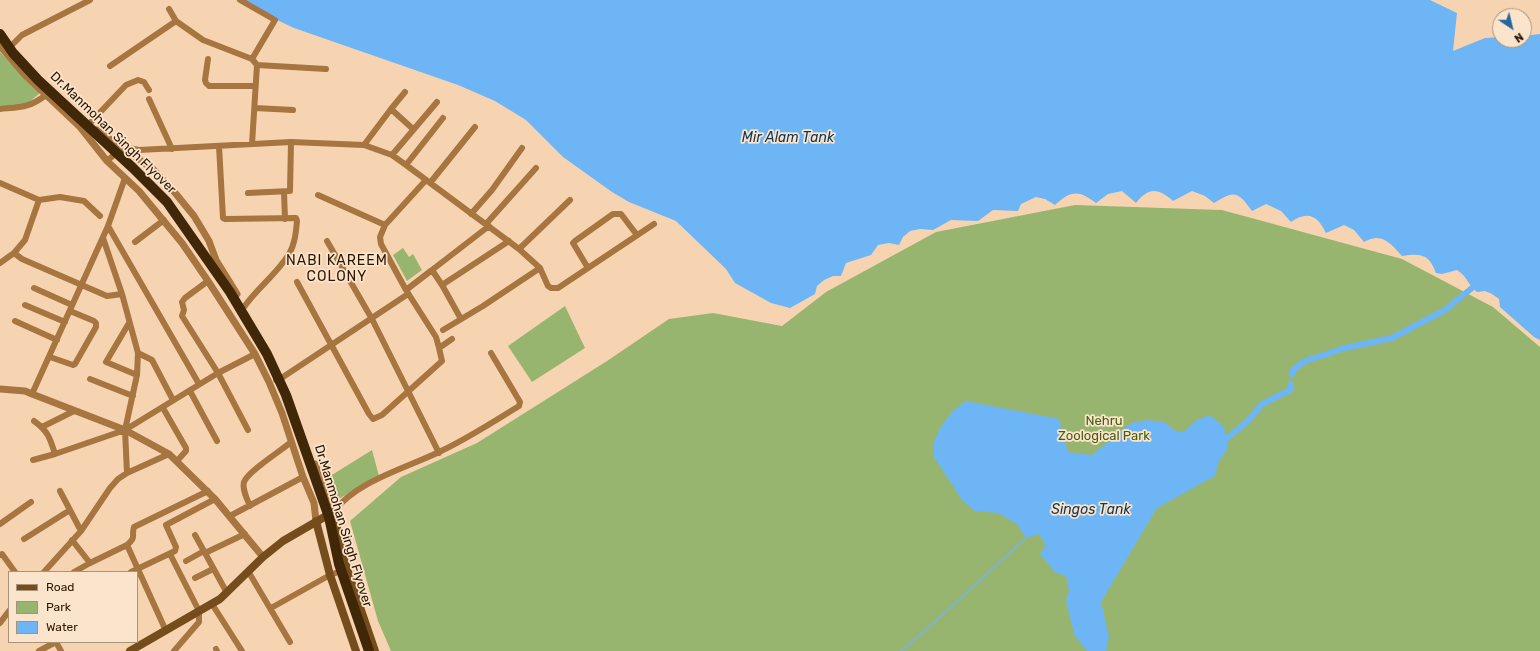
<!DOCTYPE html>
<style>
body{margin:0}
#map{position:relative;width:1540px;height:651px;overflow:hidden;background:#f7d4b1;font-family:Rubik,sans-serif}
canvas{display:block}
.legend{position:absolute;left:8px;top:571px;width:130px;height:72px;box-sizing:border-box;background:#fbe4cc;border:1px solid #a8927a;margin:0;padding:5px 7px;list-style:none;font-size:12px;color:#2b1600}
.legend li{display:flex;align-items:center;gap:8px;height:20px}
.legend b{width:20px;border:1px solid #a8927a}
.north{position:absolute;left:1492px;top:8px;width:40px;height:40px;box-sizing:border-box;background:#fbe4cc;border:1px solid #a8927a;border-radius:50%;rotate:145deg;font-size:11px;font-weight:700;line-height:16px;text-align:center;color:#2b1600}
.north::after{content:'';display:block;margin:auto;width:14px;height:18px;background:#25679c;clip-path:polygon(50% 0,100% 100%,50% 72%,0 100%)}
</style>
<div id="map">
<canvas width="1540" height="651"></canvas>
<ul class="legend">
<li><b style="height:5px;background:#754c1b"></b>Road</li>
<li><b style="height:11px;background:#98b56f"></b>Park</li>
<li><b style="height:11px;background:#6db5f5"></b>Water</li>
</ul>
<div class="north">N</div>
</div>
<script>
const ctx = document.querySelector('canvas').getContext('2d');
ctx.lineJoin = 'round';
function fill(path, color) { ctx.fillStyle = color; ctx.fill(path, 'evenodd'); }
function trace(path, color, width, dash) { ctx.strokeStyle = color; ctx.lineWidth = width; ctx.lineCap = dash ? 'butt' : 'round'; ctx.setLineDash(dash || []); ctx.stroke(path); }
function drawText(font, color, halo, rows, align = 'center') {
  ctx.font = font + ' Rubik,sans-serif'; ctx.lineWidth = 3.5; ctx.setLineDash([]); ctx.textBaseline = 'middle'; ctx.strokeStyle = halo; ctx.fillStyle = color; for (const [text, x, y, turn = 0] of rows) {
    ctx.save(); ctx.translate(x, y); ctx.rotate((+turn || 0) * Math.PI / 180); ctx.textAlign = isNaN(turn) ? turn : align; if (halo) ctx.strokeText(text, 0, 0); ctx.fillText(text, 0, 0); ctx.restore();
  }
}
fill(new Path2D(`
 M0,52L40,93L27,104L0,107Z
 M1075,205L1222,210L1402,259L1493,307L1540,347V651H391L378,621L350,521L401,477L477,443L607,361L669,319L713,313L782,326L826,292L936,232Z
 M403,248L409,257L413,254L422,270L407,281L393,255Z
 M565,306L585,348L532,382L508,346Z
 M372,450L379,476L335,501L327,478Z`), '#98b56f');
fill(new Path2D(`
 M241,0H1430L1457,13L1453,51L1485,38L1500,37V40H1524V36L1540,34V340L1534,337L1500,307L1499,299L1492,294L1485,291L1477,292C1468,285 1467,276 1457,270L1442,274L1436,273C1429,254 1421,253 1402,256C1390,243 1382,232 1364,242L1354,230L1344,225L1326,233C1318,216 1308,210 1291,222L1281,211L1266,204L1252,211C1238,191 1234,190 1214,203L1205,196L1192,191L1173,201C1158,188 1149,187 1136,203L1122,191L1108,194L1096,203C1079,190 1071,190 1055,205L1045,199L1036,197L1021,204L1018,211L993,210L978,221L951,220L933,230L920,229L910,231L903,237L899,245L889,243L878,245L871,255L846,263L841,276H833L824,280L817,286L815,294L790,308L771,303L735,283L726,269L676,221L629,202L612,192L563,157L526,120L495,101L458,85L294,28L256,10Z
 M966,401L1059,419C1063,430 1064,441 1068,452L1092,455L1131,423L1148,420L1164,422L1177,432H1183L1197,420L1210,415L1224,427L1228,448L1219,461L1215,476L1157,508L1101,602L1109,637L1106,651H1087L1075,636L1071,622L1066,601L1069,590L1066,576L1055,572L1040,554L1046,545L1039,534L1026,538L1017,524L998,513L975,511L962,500L934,457V442L940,428L953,411Z`), '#6db5f5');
trace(new Path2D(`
 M901,651L926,630L1026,538`), '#6db5f5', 1.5);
trace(new Path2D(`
 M1292,375L1293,370L1305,361L1345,348L1392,338L1445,310L1472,288
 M1226,439L1247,422L1262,404L1290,390L1291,384`), '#6db5f5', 6);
trace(new Path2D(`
 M240,0L275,20L252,59
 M169,9L176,21L203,40L252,59L257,65L326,69
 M11,46L22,35L90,0
 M208,59L205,80L206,83L209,86H255
 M110,66L176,21
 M149,99L172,149
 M255,108L293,110
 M0,109C21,107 29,108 46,95
 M391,109L405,92
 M89,124L126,85L138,80L144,82L149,90
 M252,144L257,65
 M364,145L391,109L413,129
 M219,146L223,218L225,219L296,218L297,221C296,232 295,244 289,254C277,274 257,288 244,307
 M392,155L437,102
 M107,161L123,147L139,150L291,142L364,145L392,155L406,165L519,249L540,268L548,286L551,288H558L654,224
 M406,165L443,118
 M426,180L385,225L380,237L381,244L406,290L436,337L439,348L452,339
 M0,183L39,200L60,197L84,201L100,216
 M430,183L475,127
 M284,192L285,219
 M248,193L290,191L291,142
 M318,195L385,225
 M471,214L492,190L522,148
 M486,224L536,168
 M108,226L199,384
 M103,238L122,294L138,353L137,375L125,430L127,473
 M327,241L372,319L439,453
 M135,242L164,220
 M519,249L570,200
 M14,253L22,259L107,296L122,294
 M0,263L14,253L25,240L39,200
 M588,268L573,243L575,241L613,214H621L637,235
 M432,270L489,226
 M208,281L185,298L182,302L184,310L182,316L218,373L248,430
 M297,282L369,414L373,419L382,415L442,361L439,348
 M442,285L461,319
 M34,288L72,305
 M406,290L432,270L442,285L509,241
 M25,305L65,322
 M15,321L57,340
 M129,323L106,362L137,375
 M443,330L483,306L540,268
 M138,353L152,360L173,400
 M50,357L73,365L75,364L96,327V323L94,321L70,311
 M90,379L133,396
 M276,380L283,377L408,294
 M190,391L217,441
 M32,394L108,226L125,178
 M163,408L186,448V451L177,461
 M34,421C48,431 50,438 55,454
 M42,427L74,411
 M33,460L55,454L125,430L218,373L255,354
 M60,491L81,531
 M250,506C247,499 242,489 244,482C248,471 281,451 291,442
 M333,512C359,480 404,469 439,452C467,439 493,422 519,406L520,402L491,353
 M230,516L303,477
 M0,524L31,502
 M195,535L205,553
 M24,539L70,510
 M72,540L90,563L127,545L166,631
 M127,545C137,536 131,537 134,527L208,491
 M170,554L199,611V622L174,651
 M0,555L2,554L15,572
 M186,561L204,551
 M248,571L290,642
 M44,572L81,531L110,488L118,479L127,473L169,454
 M74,572L90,563
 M131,572L175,551L176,547L166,525L215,499
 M195,578L213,569
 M227,593L205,553L245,534
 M212,604L242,651
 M271,608L330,575L344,570
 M0,623L9,611
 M56,642L61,651
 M216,649L217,651
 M39,651L56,642`), '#a67540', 6);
trace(new Path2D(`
 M0,46L25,75L80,127L107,161L139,191L182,243L208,281L255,354L269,382L282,413L303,477L314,503L316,521
 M97,130L153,169L176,194L194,216L209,241L216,260L237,294
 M0,389L25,391L32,394L125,430L169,454L215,499L263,557
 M315,464L333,512`), '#a67540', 7);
trace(new Path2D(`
 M316,521L330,575L356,651
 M130,651L220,599L263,557L283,541L333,512L347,569L375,651`), '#754c1b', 8);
trace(new Path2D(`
 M0,34L13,53L38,80L133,168L167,202L230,292L267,354L286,395L329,517L339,564L369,651`), '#402708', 10);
drawText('13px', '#2b1600', '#fbe4cc', [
 ["Dr.Manmohan Singh Flyover",113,133,44],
 ["Dr.Manmohan Singh Flyover",343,526,73]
]);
drawText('13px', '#435e0f', '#fbe4cc', [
 ["Nehru",1104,421],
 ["Zoological Park",1104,436]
]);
drawText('italic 14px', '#0e3554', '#fbe4cc', [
 ["Mir Alam Tank",788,138],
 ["Singos Tank",1091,510]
]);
ctx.letterSpacing = '1px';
drawText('14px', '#2b1600', '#fbe4cc', [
 ["NABI KAREEM",337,261],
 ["COLONY",337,277]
]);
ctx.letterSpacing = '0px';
</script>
